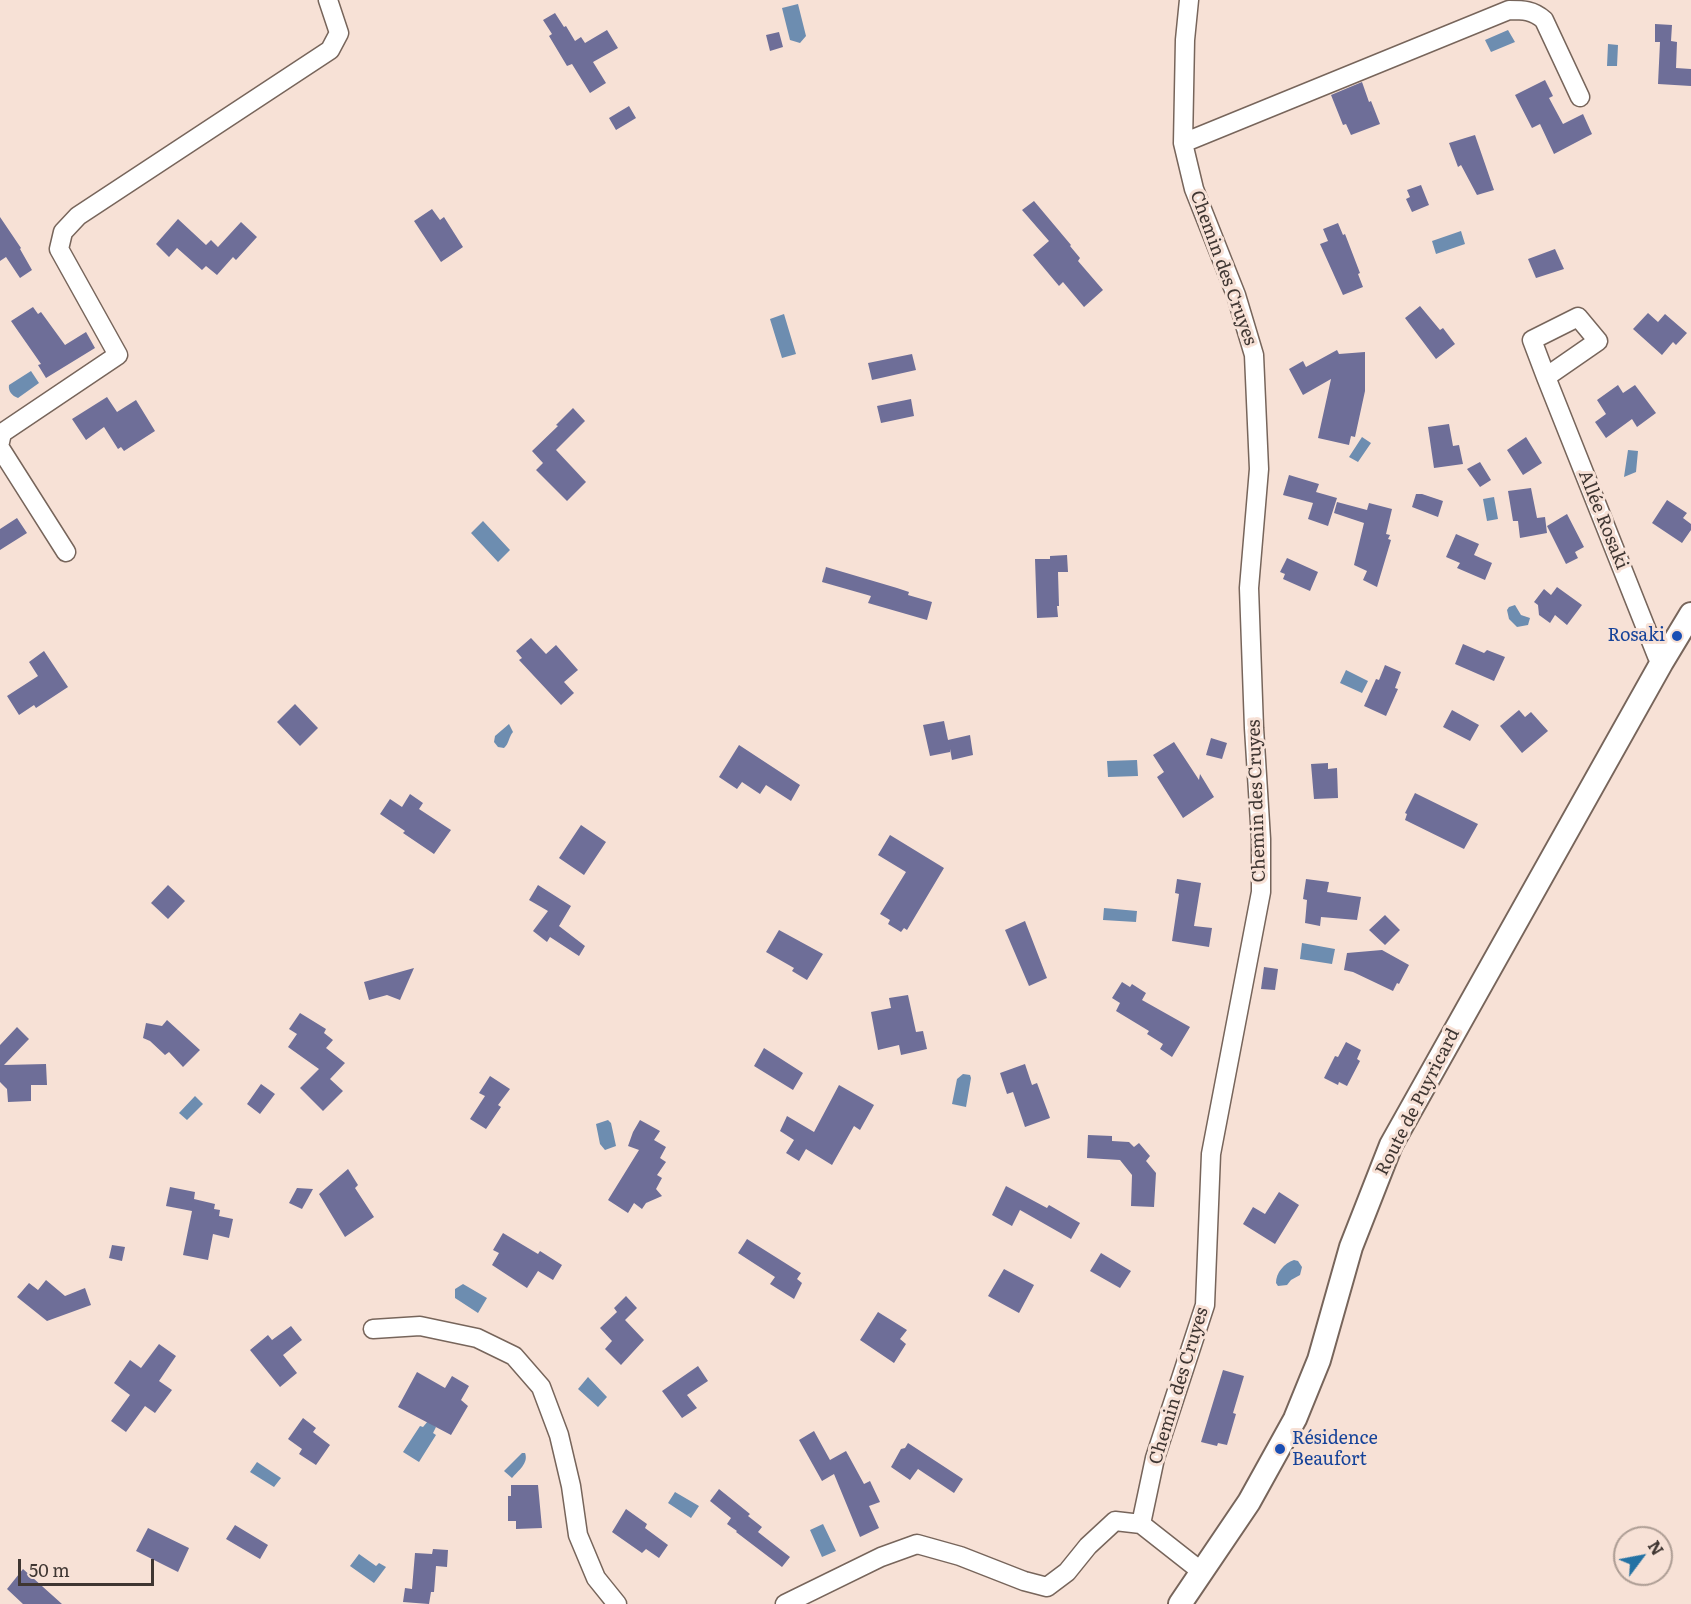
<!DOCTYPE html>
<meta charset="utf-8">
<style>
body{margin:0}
#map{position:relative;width:1691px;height:1604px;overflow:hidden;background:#f7e1d6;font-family:Literata,serif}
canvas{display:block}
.north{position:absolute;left:1613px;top:1526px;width:60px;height:60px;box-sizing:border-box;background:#f7e1d6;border:2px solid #ad9d94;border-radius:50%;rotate:58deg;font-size:16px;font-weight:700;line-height:24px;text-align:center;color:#3f3632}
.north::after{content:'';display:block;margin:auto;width:21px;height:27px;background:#2472a4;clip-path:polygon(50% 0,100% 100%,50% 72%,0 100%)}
.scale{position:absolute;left:18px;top:1559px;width:136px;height:27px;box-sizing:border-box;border:3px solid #3f3632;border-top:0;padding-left:8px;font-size:18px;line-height:21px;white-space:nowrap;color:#3f3632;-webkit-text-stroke:4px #f7e1d6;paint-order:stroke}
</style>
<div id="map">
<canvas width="1691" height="1604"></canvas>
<div class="north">N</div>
<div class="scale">50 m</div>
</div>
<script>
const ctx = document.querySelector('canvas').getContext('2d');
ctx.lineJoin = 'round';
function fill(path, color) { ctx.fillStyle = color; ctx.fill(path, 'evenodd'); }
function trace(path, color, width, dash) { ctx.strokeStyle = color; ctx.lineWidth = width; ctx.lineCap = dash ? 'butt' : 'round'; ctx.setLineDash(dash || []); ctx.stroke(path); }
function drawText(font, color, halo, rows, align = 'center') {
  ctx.font = font + ' Literata,serif'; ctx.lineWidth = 6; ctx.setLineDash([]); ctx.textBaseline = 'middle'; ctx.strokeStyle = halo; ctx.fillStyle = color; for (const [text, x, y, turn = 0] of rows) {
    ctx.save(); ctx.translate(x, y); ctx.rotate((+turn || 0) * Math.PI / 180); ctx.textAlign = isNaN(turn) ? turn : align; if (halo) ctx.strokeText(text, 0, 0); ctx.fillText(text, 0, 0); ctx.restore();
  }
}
fill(new Path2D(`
 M798,4L806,36L800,43L790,40L782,8Z
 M1508,30L1515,42L1491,52L1485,40Z
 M1608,44L1618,45L1617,66H1607Z
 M1461,231L1465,244L1436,254L1432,241Z
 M784,314L796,354L782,358L770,319Z
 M31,371L39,383L18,398C12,396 8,391 9,385Z
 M1362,437L1371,443L1358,462L1349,457Z
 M1628,450L1638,451L1636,472L1624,477Z
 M1494,497L1498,519L1487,521L1483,499Z
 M483,521L510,550L498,562L471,533Z
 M1515,605L1521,615L1530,618L1528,625L1517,627L1509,619L1507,610L1509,607Z
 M1346,670L1368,681L1362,693L1340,683Z
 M509,724L513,732C509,736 509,744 504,748L498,747L494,742L495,736Z
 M1137,760L1138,776L1108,777L1107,761Z
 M1104,908L1137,911L1136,922L1103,920Z
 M1302,943L1335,949L1332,964L1300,959Z
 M963,1074L970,1075L971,1078L966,1107L952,1104L957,1079Z
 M195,1096L203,1104L187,1120L179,1113Z
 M608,1120L611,1123L616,1146L605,1150L600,1144L596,1124Z
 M1294,1260L1298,1261L1302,1267L1300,1275L1291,1280L1287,1285L1278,1286L1276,1283C1276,1273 1284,1263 1294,1260Z
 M463,1284L487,1298L478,1313L455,1298V1289Z
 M588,1377L607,1397L598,1407L578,1389Z
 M428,1421L436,1427L433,1433L436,1435L419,1462L403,1452L420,1426L423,1427Z
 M522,1453H525C529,1463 518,1471 512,1478L504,1471Z
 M257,1462L281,1478L274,1487L250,1472Z
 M675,1492L699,1506L691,1518L668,1503Z
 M823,1524L836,1551L822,1557L810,1530Z
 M359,1554L376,1566L379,1563L386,1567L374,1583L350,1566Z`), '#6d8db0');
fill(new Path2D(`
 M555,13L564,27L566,26L575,41L581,37L585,43L607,30L618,48L593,62L606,83L590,93L572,64L567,66L549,36L552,34L543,20Z
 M1655,24L1672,25L1671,41L1677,42L1676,68L1691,69V86L1658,84L1660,42H1655Z
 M779,32L783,47L770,51L766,35Z
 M1545,80L1553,96L1549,98L1563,124L1583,114L1592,134L1554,154L1540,124L1532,128L1515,95Z
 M1362,82L1369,102L1371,101L1380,124L1351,135L1346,124L1343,125L1331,95Z
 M629,106L636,118L616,130L609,118Z
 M1475,135L1494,190L1477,195L1461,165L1458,167L1449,143Z
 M1421,185L1429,205L1412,212L1406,199L1410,197L1407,190Z
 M1034,201L1071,245L1070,246L1080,258L1078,261L1103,290L1084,307L1063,282L1059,286L1033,255L1049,241L1022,210Z
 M432,209L440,220L444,217L463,247L441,262L414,221Z
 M0,217L21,248L20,249L32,270L20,278L6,257L0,261Z
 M178,219L206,245L211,240L218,247L241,222L257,237L236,260L233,257L217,275L206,266L202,270L177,248L169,257L156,244Z
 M1338,223L1343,235L1345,234L1360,273L1358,274L1363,287L1343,295L1320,244L1328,241L1323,229Z
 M1555,249L1564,269L1536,278L1528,259Z
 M1420,306L1440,330L1443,328L1455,344L1436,359L1405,318Z
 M33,307L38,314L41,312L65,345L86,332L95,348L46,378L38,365L41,364L11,321Z
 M1648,313L1658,322L1665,314L1687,333L1676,345L1673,342L1662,355L1633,329Z
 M1337,350L1339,354L1365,352V391L1355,437L1351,436L1349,445L1318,438L1331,379L1303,395L1289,369L1303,361L1306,367Z
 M912,354L916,370L872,380L868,363Z
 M1618,385L1623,393L1635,385L1656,413L1637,427L1632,419L1606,438L1595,422L1606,414L1597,400Z
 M107,397L117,412L136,400L155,431L124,451L121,447L118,449L104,427L86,440L72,419Z
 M911,399L914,416L881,423L877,406Z
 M573,408L585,421L556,450L586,482L567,501L536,470L543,463L532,451L558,426L556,425Z
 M1449,424L1453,446L1459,445L1463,464L1434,468L1428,427Z
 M1526,437L1542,463L1523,475L1507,450Z
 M1480,462L1491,480L1480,487L1467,469Z
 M1289,475L1319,484L1316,492L1337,498L1328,526L1308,519L1313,503L1283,495Z
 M1531,488L1537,518L1545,517L1547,533L1520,538L1518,521H1513L1508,491Z
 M1416,494H1422L1443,501L1438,517L1412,507Z
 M1667,500L1687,513L1683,518L1691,524V530L1682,543L1652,523Z
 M1337,502L1367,510L1369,503L1392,509L1386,534L1390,535L1388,539L1391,540L1377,587L1363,580L1367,571L1354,565L1364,523L1334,513Z
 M1567,514L1584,547L1575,552L1578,558L1566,564L1547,526Z
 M17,518L27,533L0,550V529Z
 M1456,534L1479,544L1474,555L1492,563L1485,580L1457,568L1460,563L1446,557Z
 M1067,555L1068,572H1058L1059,606H1057L1058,617L1037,618L1035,559H1050V556Z
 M1287,558L1318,572L1310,591L1283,579L1285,574L1280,572Z
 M826,567L897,588L909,592L908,595L932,602L927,620L868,603L871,596L822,582Z
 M1557,587L1582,605L1567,625L1555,615L1550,623L1539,615L1538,605L1534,602L1544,589L1551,595Z
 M531,638L546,654L556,645L578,670L564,682L574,693L561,705L519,660L522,658L516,651Z
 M1463,644L1484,653L1487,650L1505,657L1494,681L1455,664Z
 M44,651L68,687L36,708L34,705L19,715L7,696L38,676L29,662Z
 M1385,665L1401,672L1395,688L1398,689L1386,716L1364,706L1376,679L1379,680Z
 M295,704L318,728L300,746L277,722Z
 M1452,710L1479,725L1470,741L1443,727Z
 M1519,710L1525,717L1531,712L1548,731L1522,753L1500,726Z
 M944,721L948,740L970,735L973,755L952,760L950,749V752L930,756L923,725Z
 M1211,738L1227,743L1222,759L1206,755Z
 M1174,742L1199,780L1200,774L1214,797L1183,818L1157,777L1164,772L1153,755Z
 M739,745L800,785L791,801L766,785L760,794L742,782L737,789L719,777Z
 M1328,763V769L1337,768L1338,798L1314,799L1311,764Z
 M1415,793L1478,824L1464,849L1405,820L1407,814L1405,813Z
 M410,794L423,803L419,809L451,830L434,854L403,833L405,831L380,814L390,799L402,807Z
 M581,825L606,842L584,875L559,858Z
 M890,835L944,868L907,930L904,928L901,932L888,924L890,920L880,914L906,872L878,855Z
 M1177,879L1201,883L1194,926L1212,928L1209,947L1172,941L1179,894L1175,893Z
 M1306,879L1329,882L1327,892L1361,897L1357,920L1321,917L1320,926L1305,923L1307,900L1303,899Z
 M168,885L185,901L168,919L151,903Z
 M538,885L571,906L559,926L585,946L579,956L550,937L547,942L533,931L548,911L529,900Z
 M1385,915L1400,930L1385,945L1369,930Z
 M1025,921L1047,978L1029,986L1005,930Z
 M779,930L823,954L807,980L792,971L794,968L766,952Z
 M1382,950L1409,965L1399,984L1397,983L1393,991L1353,972L1344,970L1347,953Z
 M1264,967L1278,969L1275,990L1261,989Z
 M414,968L400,1000L387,995L369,1000L364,982Z
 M1122,982L1130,987L1132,984L1146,993L1142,1000L1190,1027L1172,1057L1160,1049L1163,1044L1147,1034L1149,1031L1116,1011L1120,1003L1112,998Z
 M908,995L916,1032L923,1031L927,1049L901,1055L899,1045L878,1050L871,1012L891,1008L889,998Z
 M300,1013L326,1029L324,1033L333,1040L326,1048L345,1063L330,1079L343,1091L323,1111L300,1088L319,1069L288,1047L297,1034L289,1029Z
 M167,1020L200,1050L183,1067L169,1052L165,1055L150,1041L143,1038L146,1023L162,1026Z
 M17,1027L29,1039L4,1065L46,1064L47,1085H31V1101L8,1102L7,1089L0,1082V1045Z
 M1346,1042L1361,1050L1357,1059L1360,1061L1347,1086L1339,1082L1338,1085L1324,1078L1335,1056L1338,1057Z
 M764,1048L803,1073L793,1090L754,1066Z
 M1025,1064L1032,1085L1037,1083L1050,1118L1025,1127L1013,1092L1007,1094L1000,1073Z
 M490,1076L510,1089L498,1105L501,1107L486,1129L470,1119L485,1096L479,1093Z
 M261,1084L275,1094L260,1114L247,1104Z
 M839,1085L874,1105L860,1130L854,1126L832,1165L806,1149L799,1161L786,1153L794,1140L780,1131L787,1116L814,1132Z
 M640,1120L660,1131L654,1140L666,1147L660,1158L666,1162L657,1175L662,1178L656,1189L662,1196L646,1203L642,1209L634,1203L628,1213L608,1200L639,1150L628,1146L633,1132Z
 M1088,1135L1112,1136V1141L1129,1142L1134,1147L1139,1143L1150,1156L1146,1161L1156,1173L1154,1207L1131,1206L1132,1175L1120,1160L1087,1158Z
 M348,1169L358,1185L355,1188L374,1217L345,1237L319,1194Z
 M1006,1186L1047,1208L1049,1205L1080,1223L1071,1239L1020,1210L1012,1226L992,1215Z
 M170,1187L195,1192L194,1199L215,1204L214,1209L220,1210L219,1216L233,1219L229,1238L213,1234L208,1260L183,1255L192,1211L166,1206Z
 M297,1188L313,1189L302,1209L289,1203Z
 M1279,1192L1299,1205L1275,1244L1243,1224L1253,1207L1265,1214Z
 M503,1233L538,1254L540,1251L562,1265L553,1280L538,1271L527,1288L492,1265L499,1253L493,1250Z
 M747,1239L801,1273L797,1279L802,1283L794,1299L770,1284L775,1277L738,1253Z
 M112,1245L125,1247L122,1261L109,1258Z
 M1101,1253L1131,1271L1120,1288L1090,1271Z
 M1004,1269L1034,1285L1019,1313L988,1296Z
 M46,1280L65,1296L85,1288L91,1305L47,1321L17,1297L29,1283L38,1290Z
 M626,1296L637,1308L625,1320L644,1340L621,1365L605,1349L612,1341L600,1328L617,1312L614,1308Z
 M878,1312L907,1330L900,1339L906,1344L894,1363L860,1340Z
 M291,1326L302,1340L283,1355L297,1373L280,1387L250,1350L268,1335L272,1340Z
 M159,1344L176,1356L159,1381L172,1390L155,1413L145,1406L126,1432L111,1421L130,1395L114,1383L130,1360L141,1368Z
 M698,1366L708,1381L687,1395L697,1408L682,1418L662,1391Z
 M1223,1370L1244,1376L1233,1413L1236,1414L1227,1445L1218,1443L1217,1446L1201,1442Z
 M417,1372L445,1388L452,1376L469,1386L461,1400L468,1406L451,1435L398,1407Z
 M303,1418L316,1428L313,1432L330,1445L316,1465L299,1454L302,1449L288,1439Z
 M814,1431L830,1460L846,1451L864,1484L870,1481L880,1502L869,1506L879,1528L860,1537L834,1474L822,1481L799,1440Z
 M908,1443L963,1479L954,1493L918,1469L910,1480L891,1467L901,1449L905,1448Z
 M511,1485H538L542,1528L516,1529V1521H508V1496H511Z
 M719,1489L750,1514L748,1516L762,1527L758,1532L790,1557L782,1567L736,1532L737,1531L727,1524L731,1518L710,1501Z
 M626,1509L647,1524L645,1528L668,1545L659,1558L646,1549L642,1553L612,1532Z
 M235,1525L268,1545L260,1559L226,1539Z
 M148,1528L189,1548L178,1572L136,1551Z
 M433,1549L448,1550L447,1567L436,1566L434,1592H431L429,1604L403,1602L405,1588L412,1589L415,1553L432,1554Z
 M23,1569L62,1604H23L7,1589Z`), '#6e6e98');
const minor = new Path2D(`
 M1189,0L1185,40L1183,143L1194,189L1236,295L1254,355L1259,469L1249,588L1254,728L1261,839V892L1211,1154L1205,1305L1155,1458L1141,1524L1202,1572
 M1183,143L1509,10C1523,10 1533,10 1544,20L1580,97
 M1546,377L1598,341L1578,317L1532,340L1546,377L1657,656L1662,662
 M0,442L2,433L118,355L59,249L63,232L78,216L330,50L339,33L328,0
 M0,448L66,552
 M373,1329L420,1326L477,1338L514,1356L541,1387L559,1435L571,1486L578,1535L596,1578L617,1604
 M785,1604L881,1557L917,1544L960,1556L1024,1581L1047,1587L1067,1572L1088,1546L1115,1521L1141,1524`);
const major = new Path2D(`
 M1180,1604L1249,1502L1295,1419L1319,1360L1351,1247L1391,1145L1662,662L1691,614`);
trace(minor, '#77655b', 21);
trace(major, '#77655b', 26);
trace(minor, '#fff', 18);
trace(major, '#fff', 22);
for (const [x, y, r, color] of [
 [1677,636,6,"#1a4fb4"],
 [1280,1449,6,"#1a4fb4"]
]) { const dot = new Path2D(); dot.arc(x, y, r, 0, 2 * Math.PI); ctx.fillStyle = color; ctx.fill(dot); trace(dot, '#f7e1d6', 2); }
drawText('18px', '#3f3632', '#f7e1d6', [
 ["Chemin des Cruyes",1223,268,70],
 ["Allée Rosaki",1603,520,68],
 ["Chemin des Cruyes",1257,801,-92],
 ["Route de Puyricard",1418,1102,-63],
 ["Chemin des Cruyes",1179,1386,-73]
]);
drawText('18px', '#164399', '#f7e1d6', [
 ["Rosaki",1665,636],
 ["Résidence",1292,1439,"left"],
 ["Beaufort",1292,1460,"left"]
], 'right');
</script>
